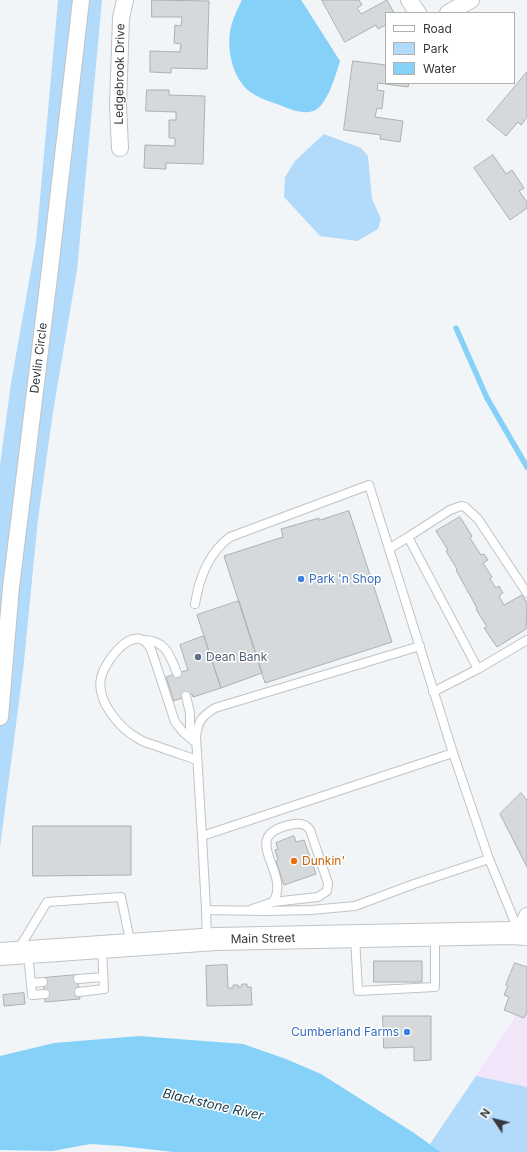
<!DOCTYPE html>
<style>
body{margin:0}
#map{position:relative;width:527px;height:1152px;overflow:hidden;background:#f1f5f7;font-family:Inter,sans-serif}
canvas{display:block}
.legend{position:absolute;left:385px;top:12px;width:130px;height:72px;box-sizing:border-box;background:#fff;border:1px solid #afafaf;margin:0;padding:5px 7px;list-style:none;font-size:12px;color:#363738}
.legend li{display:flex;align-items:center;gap:8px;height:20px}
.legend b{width:20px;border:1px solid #afafaf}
.north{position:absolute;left:475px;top:1100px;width:40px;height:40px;-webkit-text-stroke:3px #fff;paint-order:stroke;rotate:305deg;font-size:11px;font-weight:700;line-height:16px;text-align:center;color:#363738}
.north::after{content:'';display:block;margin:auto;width:14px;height:18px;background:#363738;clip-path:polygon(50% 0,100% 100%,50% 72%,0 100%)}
</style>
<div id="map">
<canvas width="527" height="1152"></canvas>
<ul class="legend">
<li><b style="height:5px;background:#fff"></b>Road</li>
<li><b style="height:11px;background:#b2dafa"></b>Park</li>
<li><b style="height:11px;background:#85d1f8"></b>Water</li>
</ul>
<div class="north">N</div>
</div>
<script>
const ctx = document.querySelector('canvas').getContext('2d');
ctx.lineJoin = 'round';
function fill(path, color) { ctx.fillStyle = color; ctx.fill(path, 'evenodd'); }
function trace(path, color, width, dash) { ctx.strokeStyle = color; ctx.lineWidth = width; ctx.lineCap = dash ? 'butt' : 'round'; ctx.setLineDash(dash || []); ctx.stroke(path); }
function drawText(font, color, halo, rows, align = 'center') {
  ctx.font = font + ' Inter,sans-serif'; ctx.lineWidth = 3; ctx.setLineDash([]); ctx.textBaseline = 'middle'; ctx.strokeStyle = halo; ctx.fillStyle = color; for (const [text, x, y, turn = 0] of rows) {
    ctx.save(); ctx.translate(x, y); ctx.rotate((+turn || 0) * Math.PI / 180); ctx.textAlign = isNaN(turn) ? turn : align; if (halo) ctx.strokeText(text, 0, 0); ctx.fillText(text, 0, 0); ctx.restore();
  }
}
fill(new Path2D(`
 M527,998V1087L476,1076L526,1000Z`), '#f1e5f9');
fill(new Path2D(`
 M58,0H102L77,270L53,412L38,519L23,671L0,847V465L11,383L36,242Z
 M324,134L361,148L368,156L372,199L381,219L378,229L357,241L320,236L284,197L285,177L295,161Z
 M476,1076L527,1087V1152H441L430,1144Z`), '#b2dafa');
fill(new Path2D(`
 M242,0H301L305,6L340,61C336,74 327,107 313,111C302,115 287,108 277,104C267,101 257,97 249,91C233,78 227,51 230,32C232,20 237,10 242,0Z
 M139,1036L243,1044L286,1059L321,1074L411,1131L441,1152H173L121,1146L90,1144L53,1151L0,1150V1056L54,1043Z`), '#85d1f8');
trace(new Path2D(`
 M456,328L487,398L527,467`), '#85d1f8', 5.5);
const building = new Path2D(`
 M152,0L209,1L207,69L171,68V73L150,72V51L180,52L181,44L174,43L175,25L181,26L182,17H152Z
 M322,0H359L362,5L357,8L361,14L387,0L394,13H386V25L378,29L376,25L345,42Z
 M353,61L386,65V83H409L408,87L378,83L377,90L384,91L382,109L377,108L375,117L403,121L400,142L380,139L381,135L344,130Z
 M527,72V117L521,125L518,122L506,136L487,120Z
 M147,90H169V95L205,96L203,164L166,163V169L144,168L145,145L175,146V138H169V120H176V112L146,111Z
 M493,155L506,174L512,170L524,188L519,191L527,202V208L510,220L474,168Z
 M349,511L392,642L265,683L224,556L283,537L281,529L319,518V520Z
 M460,517L472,536L470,538L481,555L484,554L488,560L483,563L492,577L490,579L496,588L499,586L503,593L499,596L504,605L522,595L527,603L526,629L497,647L484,628L487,627L476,609L477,608L456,570L457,569L446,551L448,550L436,531Z
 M239,601L262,673L221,688L197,615Z
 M204,636L221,688L193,697L192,694L174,701L166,677L188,670L180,645Z
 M521,793L527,800V867L500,814Z
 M33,826H131V875L33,876Z
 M294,836L296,842L304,840L316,874L284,885L276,861L278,860L275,850L278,849L276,843Z
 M374,961H422V982H374Z
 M515,963L527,967V1012L524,1018L504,1010L509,997L504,995L508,986L506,985Z
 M227,965L228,988H233V985H238V987H241L242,984H247V987H251L252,1005L207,1006L206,966Z
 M77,975L80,999L45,1002L43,978Z
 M24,993L25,1004L4,1006L3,995Z
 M383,1016H431V1060L414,1061V1047L384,1048Z`);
fill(building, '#d6d9dc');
trace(building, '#acb0b2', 1);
const lane = new Path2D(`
 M408,537L450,510L461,506L465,507L478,519L527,593
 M389,549L408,537L478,669L433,692
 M195,604C199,579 208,553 230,537L369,485L453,753L489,859L519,932
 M142,640C165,639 170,655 177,673
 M420,646L215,708C201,717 198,721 196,737L202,836L453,753
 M478,669L527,640
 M186,696L190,713V738
 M196,743L183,732L175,722L151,649C149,646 146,642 143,640C126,632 104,664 101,678C96,701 120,729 139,739C145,743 151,744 157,746C170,751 183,755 197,760
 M202,836L206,910L265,911L311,910L355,906L414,884L489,859
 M252,909L273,902L318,897L327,891L328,883L310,830C307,825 301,823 294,824C234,835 293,872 273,902
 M206,910L207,939
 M355,937L358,991L435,987V936
 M18,950L47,902L121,897L131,945
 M28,953L32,995L45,994
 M78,979L103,977
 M31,983L43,982
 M79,992L104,989L102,949`);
const street = new Path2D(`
 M409,0L418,13
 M448,13L471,0
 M120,148L118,106L121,18L125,0
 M0,717L11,587L50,269L81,0
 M520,933L527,916`);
const secondary = new Path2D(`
 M0,954L216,939L510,933L527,934`);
trace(lane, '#c0c3c6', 10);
trace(street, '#c0c3c6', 18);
trace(secondary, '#c0c3c6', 24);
trace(lane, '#fff', 8);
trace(street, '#fff', 16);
trace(secondary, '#fff', 22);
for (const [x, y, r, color] of [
 [301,579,4,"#3f7fe0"],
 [198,657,4,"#5c6f8a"],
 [294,861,4,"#e8710a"],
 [407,1032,4,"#3f7fe0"]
]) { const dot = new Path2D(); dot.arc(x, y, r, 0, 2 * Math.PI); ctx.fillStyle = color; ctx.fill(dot); trace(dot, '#fff', 1.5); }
drawText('12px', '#363738', '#fff', [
 ["Ledgebrook Drive",120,74,-89],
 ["Devlin Circle",39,358,-83],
 ["Main Street",263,939,-1]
]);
drawText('12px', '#366cbe', '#fff', [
 ["Park 'n Shop",309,579],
 ["Cumberland Farms",399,1032,"right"]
], 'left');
drawText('12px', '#4e5e75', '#fff', [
 ["Dean Bank",206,657]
], 'left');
drawText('12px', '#c56008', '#fff', [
 ["Dunkin'",302,861]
], 'left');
drawText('italic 13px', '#163848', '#fff', [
 ["Blackstone River",213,1105,13]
]);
</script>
